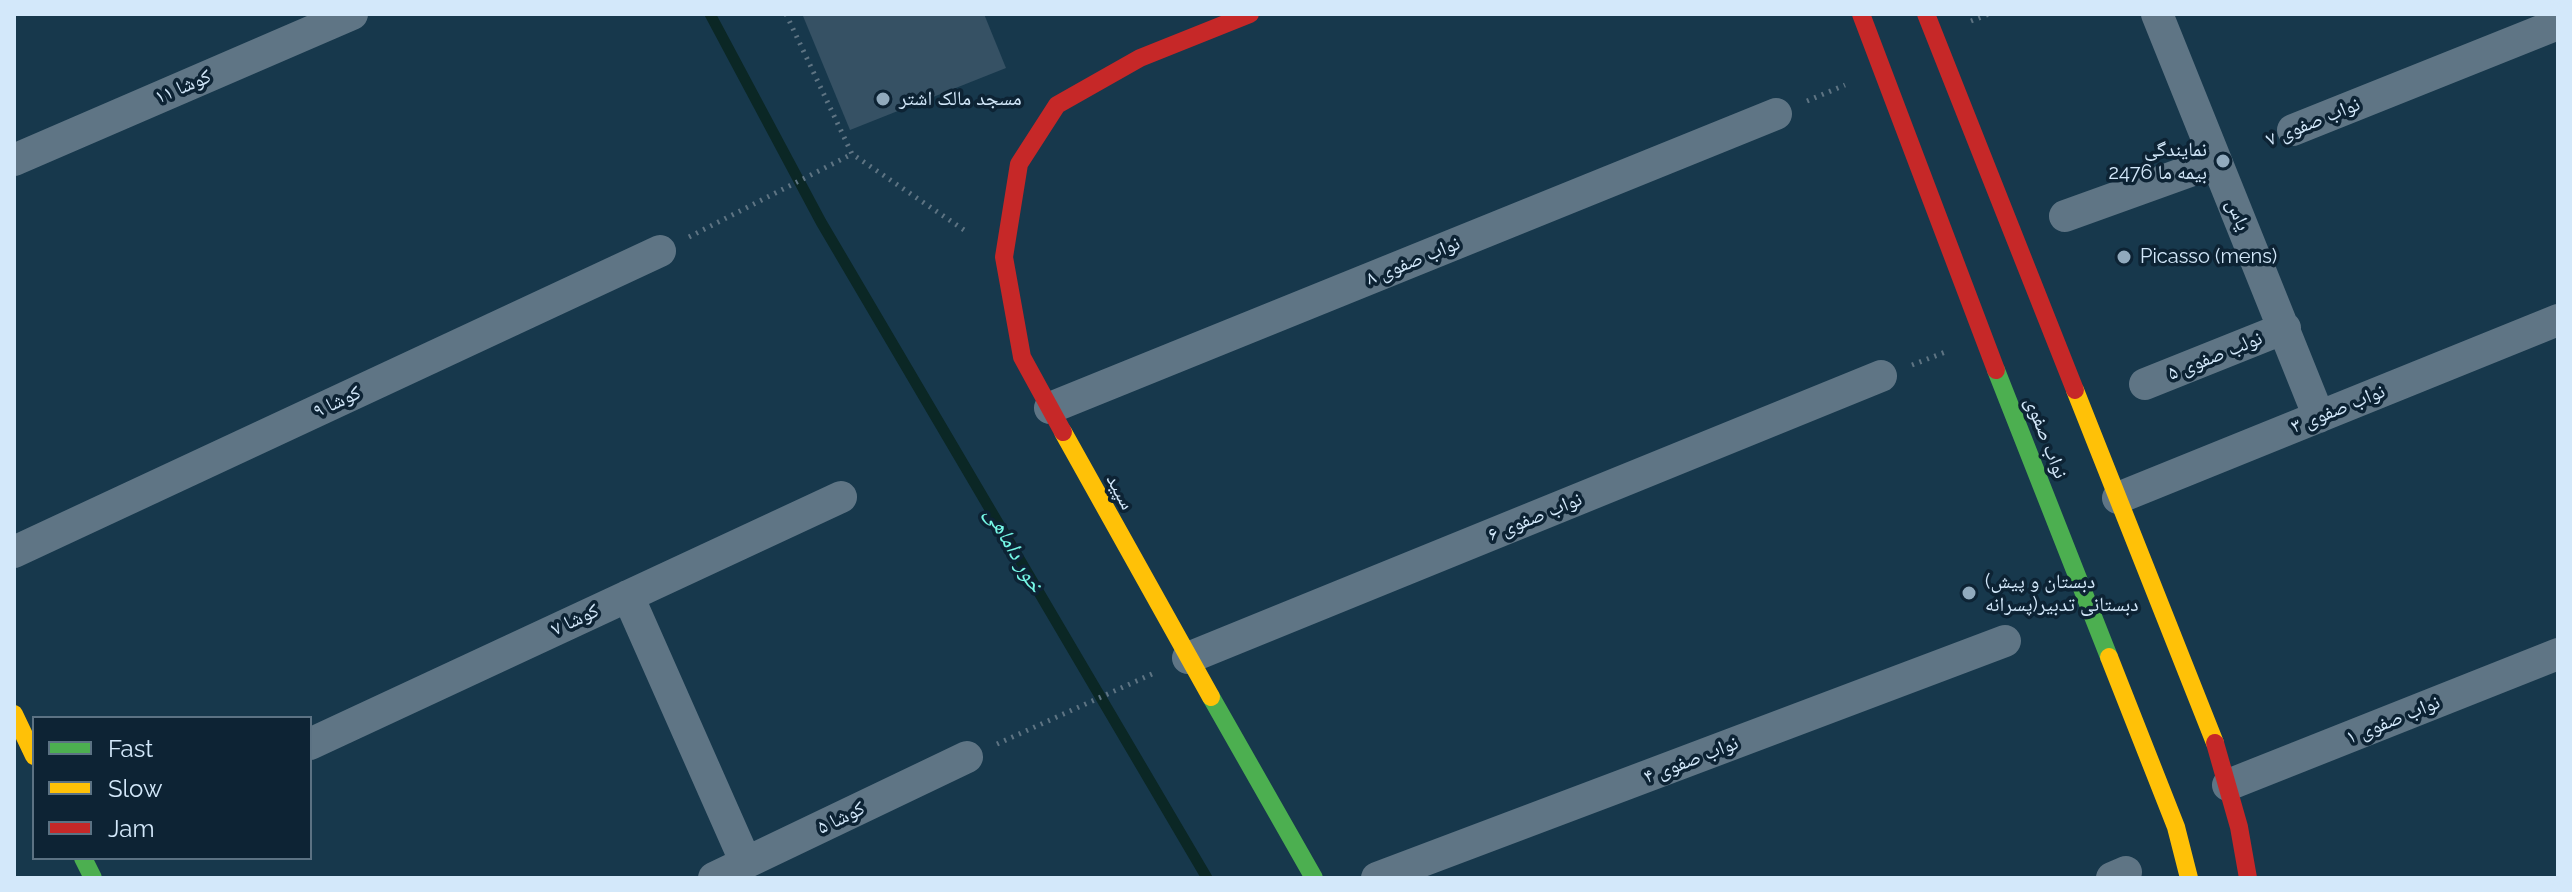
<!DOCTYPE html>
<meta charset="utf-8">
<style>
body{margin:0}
#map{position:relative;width:2572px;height:892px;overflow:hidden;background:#17384c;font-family:Raleway,sans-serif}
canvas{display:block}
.frame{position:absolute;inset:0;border:16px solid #d3e8fa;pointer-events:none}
.legend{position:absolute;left:32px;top:716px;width:280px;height:144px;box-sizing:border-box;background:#0d2334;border:2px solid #5c7283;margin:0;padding:10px 14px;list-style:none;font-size:24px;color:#d3e8fa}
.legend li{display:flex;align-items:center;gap:16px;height:40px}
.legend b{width:40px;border:2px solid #5c7283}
</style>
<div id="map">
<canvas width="2572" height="892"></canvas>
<div class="frame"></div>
<ul class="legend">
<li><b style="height:10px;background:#4caf50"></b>Fast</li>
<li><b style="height:10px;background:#ffc107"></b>Slow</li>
<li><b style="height:10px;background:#c62828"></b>Jam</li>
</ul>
</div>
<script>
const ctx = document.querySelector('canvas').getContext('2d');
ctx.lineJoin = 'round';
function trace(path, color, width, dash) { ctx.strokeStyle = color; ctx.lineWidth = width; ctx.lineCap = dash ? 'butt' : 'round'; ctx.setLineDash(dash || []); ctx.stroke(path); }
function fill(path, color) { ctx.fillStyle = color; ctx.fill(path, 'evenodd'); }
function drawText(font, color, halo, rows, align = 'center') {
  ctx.font = font + ' Raleway,"Noto Naskh Arabic",sans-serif'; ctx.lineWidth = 7; ctx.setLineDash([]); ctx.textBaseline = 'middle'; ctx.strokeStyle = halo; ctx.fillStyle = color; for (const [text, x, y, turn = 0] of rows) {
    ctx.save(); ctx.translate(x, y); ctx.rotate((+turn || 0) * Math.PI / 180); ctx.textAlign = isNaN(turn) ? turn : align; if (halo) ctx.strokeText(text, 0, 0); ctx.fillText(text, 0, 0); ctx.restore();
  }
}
trace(new Path2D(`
 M710,14L821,222L1207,878`), '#0b2725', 11);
fill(new Path2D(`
 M808,14H984L1006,68L850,130L803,16Z`), '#365164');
trace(new Path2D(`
 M786,14L852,154L967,232
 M1971,21L1989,14
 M1807,101L1845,85
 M689,237L852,154
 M1912,365L1948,351
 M997,744L1152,674`), '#5e7483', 5, [2, 6]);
trace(new Path2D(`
 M2157,14L2319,417
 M2293,130L2558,24
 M14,160L352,14
 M2065,216L2215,162
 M2145,384L2285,328
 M1050,408L1776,114
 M2118,498L2558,320
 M14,552L660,251
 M628,596L746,863
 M1188,658L1881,376
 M310,744L841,497
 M2228,785L2558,654
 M714,878L967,757
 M1377,878L2005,641
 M2112,878L2126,872`), '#5f7585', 32);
trace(new Path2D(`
 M1996,370L2109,657
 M1211,697L1314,878
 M83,858L93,878`), '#4caf50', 18);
trace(new Path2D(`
 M2075,390L2215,743
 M1063,432L1211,697
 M2109,657L2176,827L2189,878
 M14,714L34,756`), '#ffc107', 18);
trace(new Path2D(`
 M1861,14L1996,370
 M1926,14L2075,390
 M1063,432L1022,357L1004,257L1019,164L1057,105L1140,58L1250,14
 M2215,743L2239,827L2248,878`), '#c62828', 18);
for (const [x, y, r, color] of [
 [883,99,8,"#91aabd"],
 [2223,161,8,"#91aabd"],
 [2124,257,8,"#91aabd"],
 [1969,593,8,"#91aabd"]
]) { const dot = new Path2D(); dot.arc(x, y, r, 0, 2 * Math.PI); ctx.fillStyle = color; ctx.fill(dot); trace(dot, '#0d2334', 3); }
drawText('20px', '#d3e8fa', '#0d2334', [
 ["کوشا ۱۱",183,87,-23],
 ["نواب صفوی ۷",2313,122,-22],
 ["یاس",2238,215,67],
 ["نواب صفوی ۸",1413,261,-22],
 ["نولب صفوی ۵",2215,356,-22],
 ["کوشا ۹",337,402,-25],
 ["نواب صفوی ۳",2338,409,-22],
 ["نواب صفوی",2046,438,69],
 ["سپید",1120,492,62],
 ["نواب صفوی ۶",1535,517,-22],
 ["کوشا ۷",575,620,-25],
 ["نواب صفوی ۱",2393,720,-22],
 ["نواب صفوی ۴",1691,760,-21],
 ["کوشا ۵",841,818,-26]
]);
drawText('20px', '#d3e8fa', '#0d2334', [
 ["مسجد مالک اشتر",899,99],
 ["نمایندگی",2207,150,"right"],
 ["بیمه ما 2476",2207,173,"right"],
 ["Picasso (mens)",2140,257],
 ["(دبستان و پیش",1985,582],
 ["دبستانی تدبیر(پسرانه",1985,605]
], 'left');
drawText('italic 22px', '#76f8e7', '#0d2334', [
 ["خور داماهی",1014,550,60]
]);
</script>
